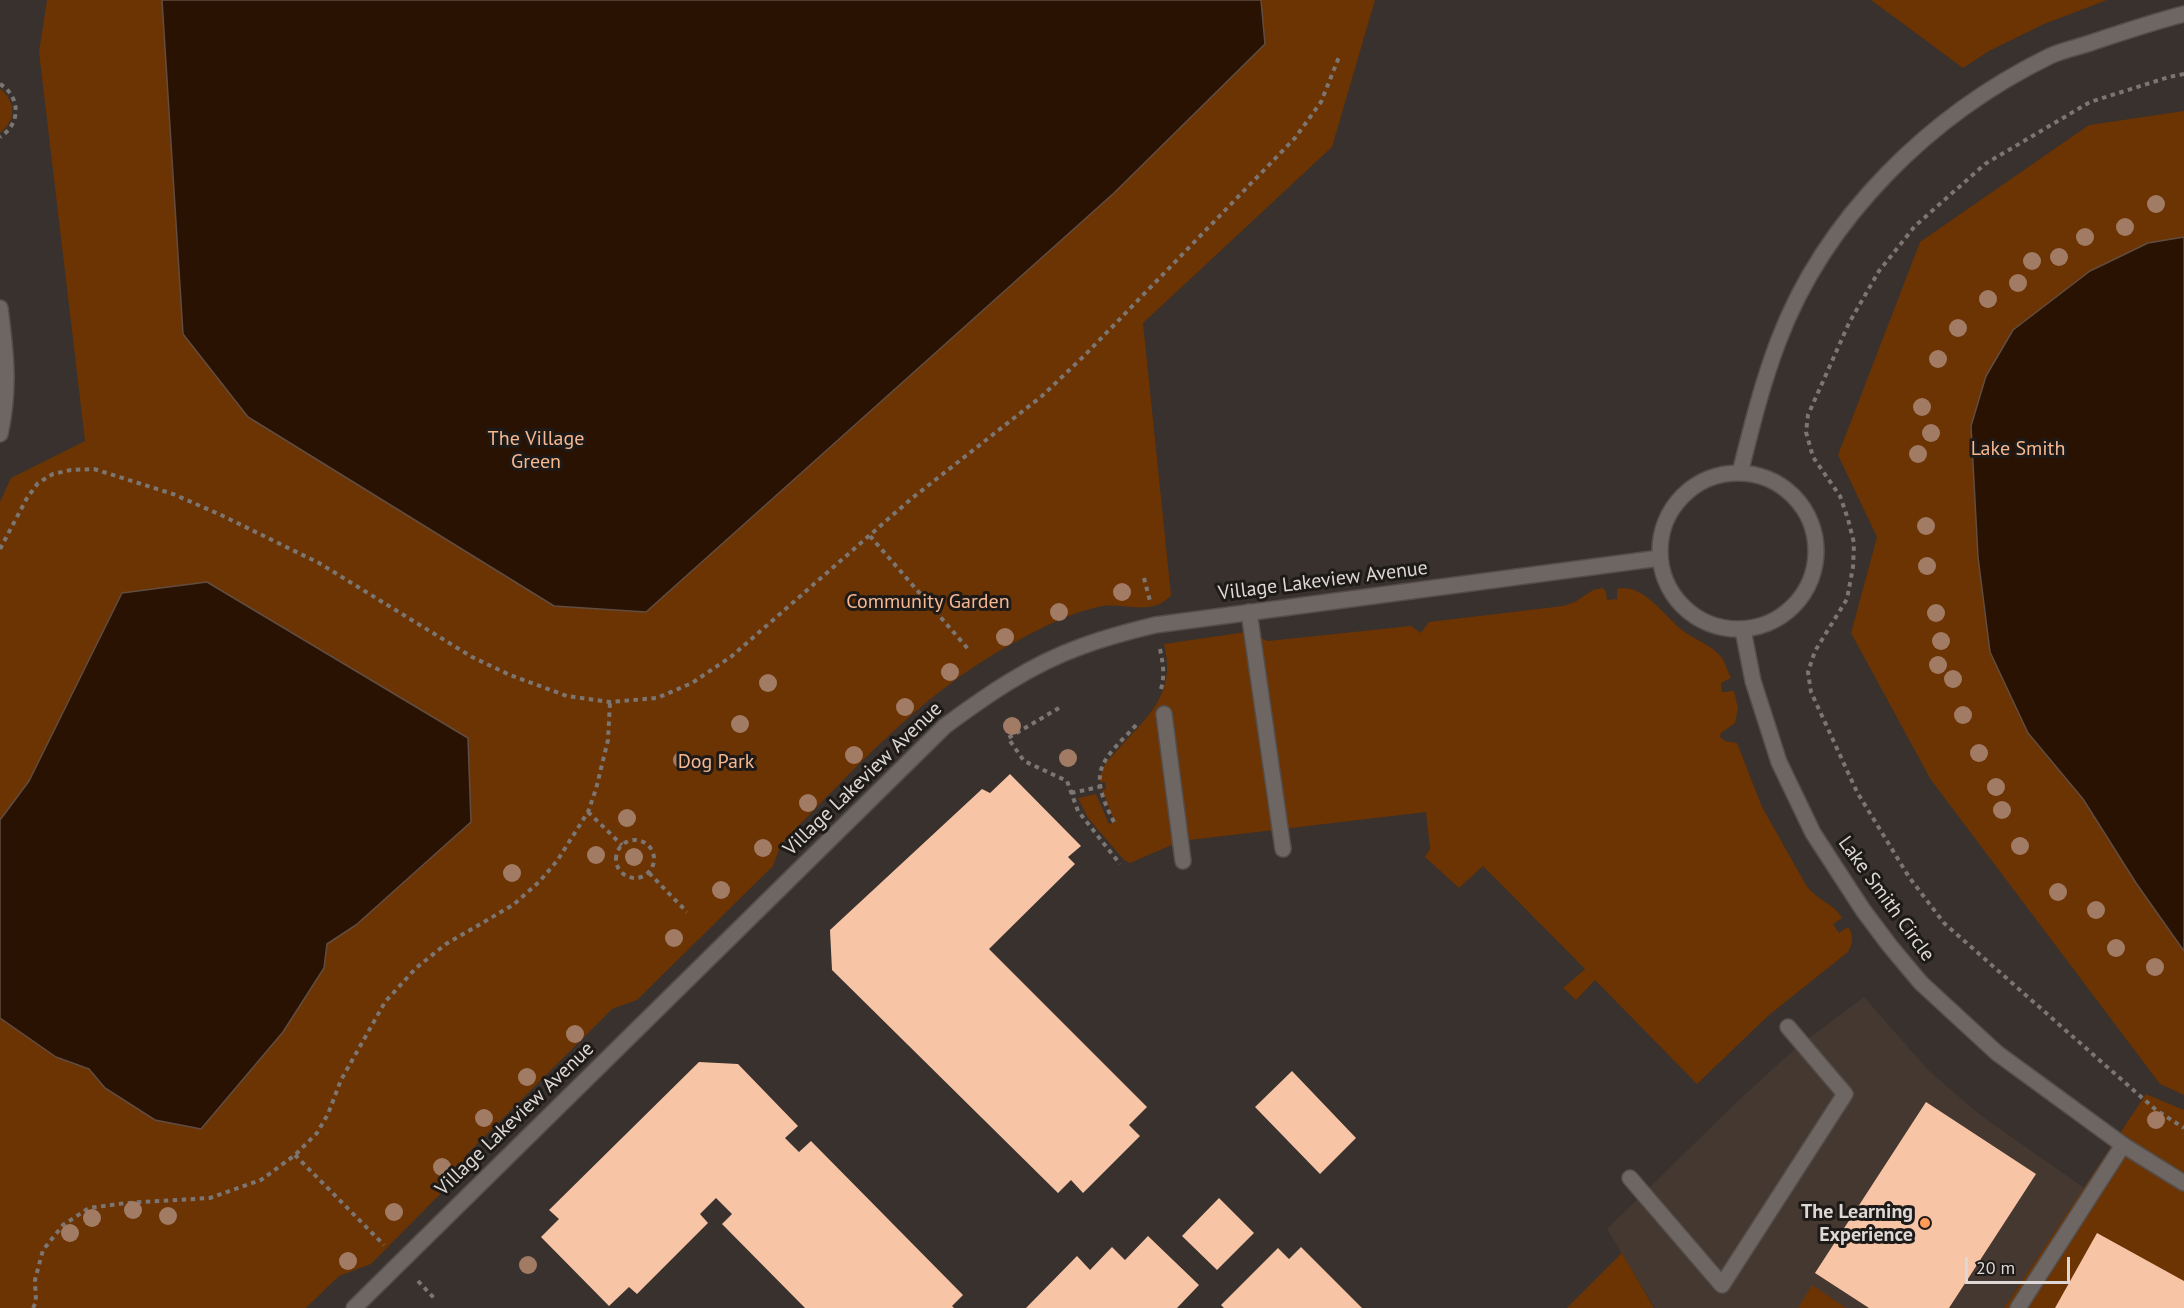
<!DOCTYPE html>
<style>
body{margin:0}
#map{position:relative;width:2184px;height:1308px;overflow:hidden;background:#38312d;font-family:"PT Sans",sans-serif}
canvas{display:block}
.scale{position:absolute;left:1965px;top:1257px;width:105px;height:27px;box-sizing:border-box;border:3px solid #ddd8d5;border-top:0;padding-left:8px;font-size:18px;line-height:21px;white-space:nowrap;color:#ddd8d5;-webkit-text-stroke:4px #1d1a18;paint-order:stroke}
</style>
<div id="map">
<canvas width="2184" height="1308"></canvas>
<div class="scale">20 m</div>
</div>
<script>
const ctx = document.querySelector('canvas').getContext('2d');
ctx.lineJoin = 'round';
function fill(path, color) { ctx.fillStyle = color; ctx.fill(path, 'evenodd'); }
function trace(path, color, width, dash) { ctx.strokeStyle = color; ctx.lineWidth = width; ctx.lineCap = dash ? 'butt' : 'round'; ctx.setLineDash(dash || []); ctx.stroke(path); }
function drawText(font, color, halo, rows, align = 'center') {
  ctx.font = font + ' "PT Sans",sans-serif'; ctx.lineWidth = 6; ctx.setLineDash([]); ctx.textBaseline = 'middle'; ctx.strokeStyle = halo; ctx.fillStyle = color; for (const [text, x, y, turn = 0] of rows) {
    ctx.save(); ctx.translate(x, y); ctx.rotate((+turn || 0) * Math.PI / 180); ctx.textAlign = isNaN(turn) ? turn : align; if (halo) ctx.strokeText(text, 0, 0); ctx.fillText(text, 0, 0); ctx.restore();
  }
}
fill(new Path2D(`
 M1864,997L1928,1070L1979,1114L2084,1188L2004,1308H1655L1607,1229L1741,1098L1797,1047Z`), '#453831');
fill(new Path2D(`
 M47,0H1375L1332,147L1143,323L1171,595C1152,618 1122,601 1098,607C1075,612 1051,623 1030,634C928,685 860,764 781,844L773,866L637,1000L612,1009L467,1154L458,1176L371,1264L339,1276L306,1308H0V502L11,478L85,441L39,52Z
 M1871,0H2107L2044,24L1989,51L1963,68Z
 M0,89C16,101 17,120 0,133Z
 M2184,111V1095L2160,1084L1931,780L1851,633L1877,537L1838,455L1920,242L2089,125Z
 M1603,588L1606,592L1607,600L1617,599V589C1643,581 1667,620 1686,633C1698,641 1711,645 1721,657C1726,663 1727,671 1731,678L1721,683L1722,692L1734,691L1738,708L1735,723L1721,733L1720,737L1725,741L1737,743L1762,807L1806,885C1817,901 1834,903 1842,918L1833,924L1839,933L1848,927C1854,935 1853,943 1848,952L1769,1015L1697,1084L1595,980L1576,1000L1563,988L1585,969L1483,866L1459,888L1425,857L1430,849L1426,812L1181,841L1130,863L1124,860L1088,818L1078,798L1096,794L1109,824L1115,822L1102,790L1106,789L1105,782H1100C1100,770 1106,762 1114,754C1145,718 1177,697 1164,644L1246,632L1268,641L1411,626L1421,633L1429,622L1563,606L1575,602L1593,590Z
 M2146,1094L2184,1110V1308H2004Z
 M1622,1253L1654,1308H1567Z
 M1812,1285L1846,1308H1798Z`), '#6c3303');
const water = new Path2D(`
 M162,0H1261L1265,44L1114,193L646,612L554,606L248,417L183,334Z
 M2184,237V951L2136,883L2083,799L2028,733L1990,652L1978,557L1971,426L1986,376L2013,330L2090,271L2148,243Z
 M207,582L468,738L471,822L356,925L327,944L324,968L283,1032L201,1129L155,1120L105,1088L89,1069L56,1057L0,1018V820L29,781L122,593Z`);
fill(water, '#2a1203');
trace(water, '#604d42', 1.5);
fill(new Path2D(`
 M1010,774L1081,846L1068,857L1075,864L989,949L1147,1107L1129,1125L1140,1136L1083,1193L1071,1180L1058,1193L832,970L830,930L982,789L990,793Z
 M699,1062L738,1064L798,1126L785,1138L799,1152L811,1141L963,1295L952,1306L954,1308H805L722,1224L732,1214L716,1198L700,1214L708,1223L637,1294L629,1287L609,1306L541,1237L559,1219L549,1210Z
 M1292,1071L1356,1138L1320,1174L1255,1107Z
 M1926,1102L2036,1174L1949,1308H1869L1815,1273Z
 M1219,1198L1254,1233L1217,1270L1182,1236Z
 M2097,1233L2184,1281V1308H2055Z
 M1148,1236L1199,1285L1177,1308H1026L1077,1256L1090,1270L1112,1247L1125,1260Z
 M1301,1247L1362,1308H1224L1221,1305L1278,1248L1289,1259Z`), '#f8c4a6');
const service = new Path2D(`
 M1249,612L1283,849
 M1164,714L1183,861
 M1630,1178L1722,1285L1845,1094L1788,1027
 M2018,1308L2123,1145`);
const minor = new Path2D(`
 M0,308C6,354 10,389 0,434
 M1743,630L1753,681L1779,762L1813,833L1863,910L1890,946L1921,983L1997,1053L2123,1145L2184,1183`);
const tertiary = new Path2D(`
 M1740,473C1751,429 1762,384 1778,342C1825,217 1931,114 2050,56C2063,50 2079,47 2093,42C2123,32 2153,22 2184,14
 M1660 551a78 78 0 1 1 156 0a78 78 0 1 1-156 0Z
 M354,1308L945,726C987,695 1030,665 1080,647C1104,638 1130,631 1155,625L1660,558`);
trace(service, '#544e4b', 18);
trace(minor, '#544e4b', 18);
trace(tertiary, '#544e4b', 18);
trace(new Path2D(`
 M2184,74L2169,77L2090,102L1985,164L1915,226L1879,271L1849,323L1808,415L1806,432L1813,457L1840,496L1848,519L1854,543L1853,567L1847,599L1815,651L1808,672L1811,692L1857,792L1909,877L1944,923L2156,1110L2184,1128
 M0,84C21,97 21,124 0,137
 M870,536L969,650
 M0,549L27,498L38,483L53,474L71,470L94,469L173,494L221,515L319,563L472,657L510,675L567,696L610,702L657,698L692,683L732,656L911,499L1042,396L1084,356L1295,138L1321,102L1339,57
 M1144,578L1150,601
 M1160,649C1163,663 1165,675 1161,689
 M1059,708L1008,738L1024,761L1067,781L1078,811L1120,864
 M1071,793L1099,787
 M588,812L622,845
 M1114,822C1086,768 1102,762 1139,722
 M616 859a19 19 0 1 1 38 0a19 19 0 1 1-38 0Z
 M649,873L687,912
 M295,1155L384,1245
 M418,1281L434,1298
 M33,1308L36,1302L35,1280L43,1250L63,1225L89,1208L126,1203L210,1198L261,1180L295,1155L317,1133L328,1114L341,1080L385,1002L416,968L446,944L513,905L539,882L557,861L588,812L596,789L608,740L610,702`), '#7c7673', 4, [4.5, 4.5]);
trace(service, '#6e6662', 15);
trace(minor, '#6e6662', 15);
trace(tertiary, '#6e6662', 15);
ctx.fillStyle = '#a17b64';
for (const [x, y] of [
 [2156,204],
 [2125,227],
 [2085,237],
 [2059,257],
 [2032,261],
 [2018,283],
 [1988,299],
 [1958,328],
 [1938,359],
 [1922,407],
 [1931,433],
 [1918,454],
 [1926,526],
 [1927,566],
 [1122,592],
 [1059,612],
 [1936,613],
 [1005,637],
 [1941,641],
 [1938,665],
 [950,672],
 [1953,679],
 [768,683],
 [905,707],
 [1963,715],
 [740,724],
 [1012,726],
 [1979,753],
 [854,755],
 [1068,758],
 [682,760],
 [1996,787],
 [808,803],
 [2002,810],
 [627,818],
 [2020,846],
 [763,848],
 [596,855],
 [634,857],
 [512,873],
 [721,890],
 [2058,892],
 [2096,910],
 [674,938],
 [2116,948],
 [2155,967],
 [575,1034],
 [527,1077],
 [484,1118],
 [2156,1120],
 [442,1167],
 [133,1210],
 [394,1212],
 [168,1216],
 [92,1218],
 [70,1233],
 [348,1261],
 [528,1265]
]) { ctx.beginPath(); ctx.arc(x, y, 9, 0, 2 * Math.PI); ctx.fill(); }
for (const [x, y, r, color] of [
 [1925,1223,6,"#ff9b59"]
]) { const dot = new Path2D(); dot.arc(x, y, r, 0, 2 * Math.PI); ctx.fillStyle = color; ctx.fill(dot); trace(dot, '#1d1a18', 2); }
drawText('20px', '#f7b791', '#1d1a18', [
 ["The Village",536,439],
 ["Green",536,462],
 ["Lake Smith",2018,449],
 ["Community Garden",928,602],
 ["Dog Park",716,762]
]);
drawText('20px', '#ddd8d5', '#1d1a18', [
 ["Village Lakeview Avenue",1323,581,-7],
 ["Village Lakeview Avenue",863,779,-44],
 ["Lake Smith Circle",1886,899,54],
 ["Village Lakeview Avenue",515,1119,-44]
]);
drawText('bold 20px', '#ddd8d5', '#1d1a18', [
 ["The Learning",1913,1212],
 ["Experience",1913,1235]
], 'right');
</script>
